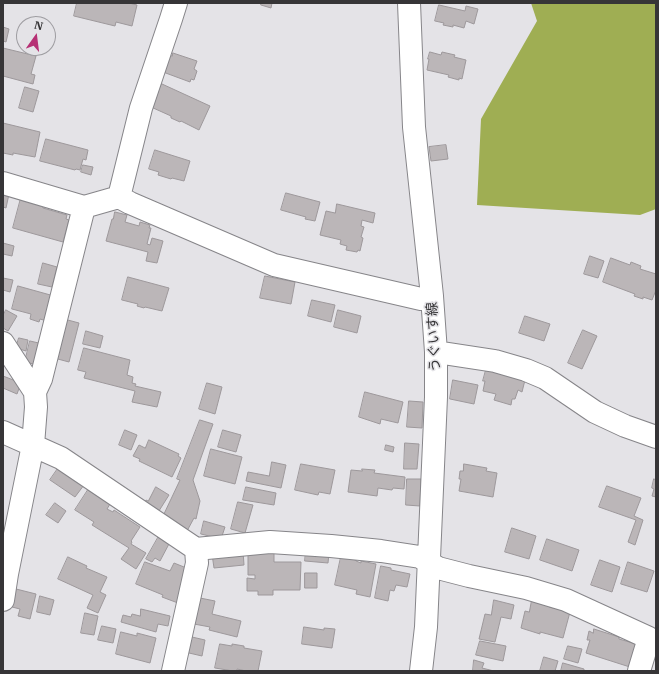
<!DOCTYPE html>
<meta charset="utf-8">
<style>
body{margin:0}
#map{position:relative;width:659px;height:674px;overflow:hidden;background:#e4e3e7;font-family:"IBM Plex Serif",serif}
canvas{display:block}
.frame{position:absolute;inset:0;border:4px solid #363537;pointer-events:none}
.north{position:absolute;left:16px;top:16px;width:40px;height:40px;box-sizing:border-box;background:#e4e3e7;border:1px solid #9e9da1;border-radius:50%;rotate:14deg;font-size:11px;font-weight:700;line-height:16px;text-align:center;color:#363537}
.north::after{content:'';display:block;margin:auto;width:14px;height:18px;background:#b63074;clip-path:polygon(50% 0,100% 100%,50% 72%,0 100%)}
</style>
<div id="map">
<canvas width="659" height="674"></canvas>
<div class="frame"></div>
<div class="north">N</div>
</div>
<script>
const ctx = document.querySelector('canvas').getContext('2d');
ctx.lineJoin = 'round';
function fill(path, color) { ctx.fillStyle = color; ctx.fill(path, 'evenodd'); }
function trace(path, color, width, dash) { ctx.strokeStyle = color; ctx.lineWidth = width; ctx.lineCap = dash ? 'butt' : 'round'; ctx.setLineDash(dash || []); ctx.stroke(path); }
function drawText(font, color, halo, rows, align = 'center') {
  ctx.font = font + ' "IBM Plex Serif","Noto Sans JP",serif'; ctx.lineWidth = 3; ctx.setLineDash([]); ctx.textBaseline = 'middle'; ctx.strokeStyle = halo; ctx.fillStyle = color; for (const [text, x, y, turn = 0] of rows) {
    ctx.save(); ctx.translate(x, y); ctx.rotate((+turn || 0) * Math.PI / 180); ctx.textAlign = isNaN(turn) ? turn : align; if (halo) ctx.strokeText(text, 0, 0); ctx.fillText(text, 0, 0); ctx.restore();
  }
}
fill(new Path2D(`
 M531,3H656V209L640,215L477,205L481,119L537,21Z`), '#9fae53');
const building = new Path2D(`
 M77,3H129L137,5L132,26L116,22L115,26L74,16Z
 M261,3H272L271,8L261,5Z
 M439,5L465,11L466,6L478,9L474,24L466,21L464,28L453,25V27L443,25L444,23L435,21Z
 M3,27L9,29L6,42L3,41Z
 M3,48L36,56L31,74L35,75L33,84L3,76Z
 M430,52L441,55L442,52L455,55L454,57L466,60L462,79L459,78V80L448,77L449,75L427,70L429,59H428Z
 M173,53L197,61L194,69L197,71L194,80L191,79L190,82L163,72L169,55L172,56Z
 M162,84L210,106L199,130L181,121L180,122L171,118V116L151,107Z
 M25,87L39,91L33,112L19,108Z
 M3,123L40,132L35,157L13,153V155L3,153Z
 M46,139L88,150L86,160L83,159L80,170L76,169L75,170L40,161Z
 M446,145L448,159L431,161L429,147Z
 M155,150L190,161L184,181L172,178L171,179L158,175L159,172L149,169Z
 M83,165L93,167L91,175L81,172Z
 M3,193L9,194L6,208L3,207V208Z
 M286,193L320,202L315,221L305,219L306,217L281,210Z
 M21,198L43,205V208L67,215L66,219L69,220L63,242L13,228Z
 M337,204L375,213L373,223L362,220L361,226L364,227L361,237L363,238L360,251L358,250L357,252L346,250L347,246L340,244L341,240L320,235L326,211L335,213Z
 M115,212L127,215L125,222L139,226L140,222L150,225L149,228H151L147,244L150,245L152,238L163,241L157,263L146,261L148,252L106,241L112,219H113Z
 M3,243L14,246L12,256L3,254Z
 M590,256L604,261L598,278L584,274Z
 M611,258L630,265L631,262L641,266L640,269L656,274V290L652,300L643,297V299L634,296L635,294L603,282Z
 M43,263L57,267L52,287L38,284Z
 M265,276L295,282L291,304L260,298Z
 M128,277L169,288L162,311L145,307L144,308L137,306L138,304L122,300Z
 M3,278L13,280L10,292L3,290Z
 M18,286L54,296L47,321L40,319L39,322L30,319L31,314L12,309Z
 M312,300L335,305L331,322L308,316Z
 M6,310L17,316L8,331L3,328V316Z
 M338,310L361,316L357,333L334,327Z
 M525,316L550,324L544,341L519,333Z
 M64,319L79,323L69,362L54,358Z
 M583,330L597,336L582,369L568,363Z
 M86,331L103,336L100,348L83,344Z
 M19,338L28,340L26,351L16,348Z
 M30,341L43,344L38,365L25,362Z
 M84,348L130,360L127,375L133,377L132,383L136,384L135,386L161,392L157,407L132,402L135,391L84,378L86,372L78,370Z
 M486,370L525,380L522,392L518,390L515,399H512L511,405L494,400L496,394L483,391L485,381H483Z
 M3,376L21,383L17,394L3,388Z
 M453,380L478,385L474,404L450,399Z
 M207,383L222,387L215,414L199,409Z
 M365,392L403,402L398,423L381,419L380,424L359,417Z
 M409,401L423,402L422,428L407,427Z
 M200,420L213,424L193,480L200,501L196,519L194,518L187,531L163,516L180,480L177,479Z
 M125,430L137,435L131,450L119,445Z
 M223,430L241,435L236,452L218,447Z
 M149,440L179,454L178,456L181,458L172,477L139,461L140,459L133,456L139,445L145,448Z
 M405,443L419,444L417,469H404Z
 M386,445L394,447L393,452L385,450Z
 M211,449L242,457L235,484L204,476Z
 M272,462L286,465L281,488L246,481L248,472L269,476Z
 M301,464L335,470L330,494L319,492L318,495L295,490Z
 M464,464L487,468L486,471L497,473L493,497L459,491L461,479H459L460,471H463Z
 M59,467L84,485L75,497L50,480Z
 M362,469L375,470L374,473L405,477L404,489L393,488L392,490L378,488L377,496L348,492L351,470L362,471Z
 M407,479H421L420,506L406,505Z
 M654,479L656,480V497L652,496L654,489L652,488Z
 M607,486L641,498L634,516L643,520L635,545L628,542L636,520L599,507Z
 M156,487L169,495L157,514L143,505L146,500L148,501Z
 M246,487L276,493L274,505L243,500Z
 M88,490L110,504L107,509L113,512L114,510L140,527L131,541L132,542L131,544L146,553L136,569L121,559L129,548L92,525L94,522L75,510Z
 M238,502L253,505L245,533L231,529Z
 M55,503L66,511L58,523L46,515Z
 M204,521L225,527L221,539L201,534Z
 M512,528L536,536L529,559L505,552Z
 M159,536L170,542L160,561L155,558L152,562L146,559Z
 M547,539L579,550L572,571L540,560Z
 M274,550V562H301L300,590H273V595H258V591H247V578L255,579V575H248V554Z
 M243,551L244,565L214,568L212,554Z
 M306,551L329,553L328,563L305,561Z
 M68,557L87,566L86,568L107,577L100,592L106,595L98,613L87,608L93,595L58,579Z
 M341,557L356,560V561L361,563V561L376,564L370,597L356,594L357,590L335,585Z
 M600,560L620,567L612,592L591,585Z
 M145,562L170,571L174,563L189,569L178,603L162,597L163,595L136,584Z
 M628,562L654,571L647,592L621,584Z
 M381,566L391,568V570L410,574L407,587L396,585L394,591L390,590L388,601L375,598Z
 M305,573H317V588H305Z
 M16,589L36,594L30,619L18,616L20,609L12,607Z
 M40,596L54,600L50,615L37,612Z
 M200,598L215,601L212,614L241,621L237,637L209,630L210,627L194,624Z
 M494,600L514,605L511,619L501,617L495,642L479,639L485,614L491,615Z
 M532,600L550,605L549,607L570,612L563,638L540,632V634L521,628L525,611L529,612Z
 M141,609L170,616L168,626L158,624L156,632L121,622L123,615L131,617L132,614L140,616Z
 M85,613L98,616L94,635L81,633Z
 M102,626L116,629L113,643L98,640Z
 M304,627L324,630V628L335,629L332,648L302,644Z
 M594,629L619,637V639L640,645L633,668L586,653L590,640H587L589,631L593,633Z
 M121,632L137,636V633L156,638L150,663L116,654Z
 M192,637L205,640L202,656L189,653Z
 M480,641L506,646L503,661L476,655Z
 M220,644L232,646V644L244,646V648L262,651L258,671H246L237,669V671H233L215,668Z
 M568,646L582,649L578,663L564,659Z
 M544,657L558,661L555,671H540Z
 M474,660L484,663L482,668L494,671H473Z
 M563,663L584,669V671H561Z`);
fill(building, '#bbb6b8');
trace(building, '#9d989b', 1);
const minor = new Path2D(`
 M409,3L414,127L432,296L436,352V397L426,627L421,671
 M3,183L84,207L119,197L141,108L171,19L176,3
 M119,197L130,203L274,265L421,299L432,296
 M3,343L35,392
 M436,352L495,361L526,370L545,378L595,412L625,426L656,437
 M3,432L61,458L196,549L270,542L331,546L381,551L420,557L438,568L469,576L526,588L566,600L649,638L639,671
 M3,600L7,574L33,445L36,407L35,392L41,379L84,207
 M173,671L197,563L196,549`);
trace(minor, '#868589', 24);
trace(minor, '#fff', 22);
drawText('14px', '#363537', '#e4e3e7', [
 ["うぐいす線",434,337,-93]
]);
</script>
